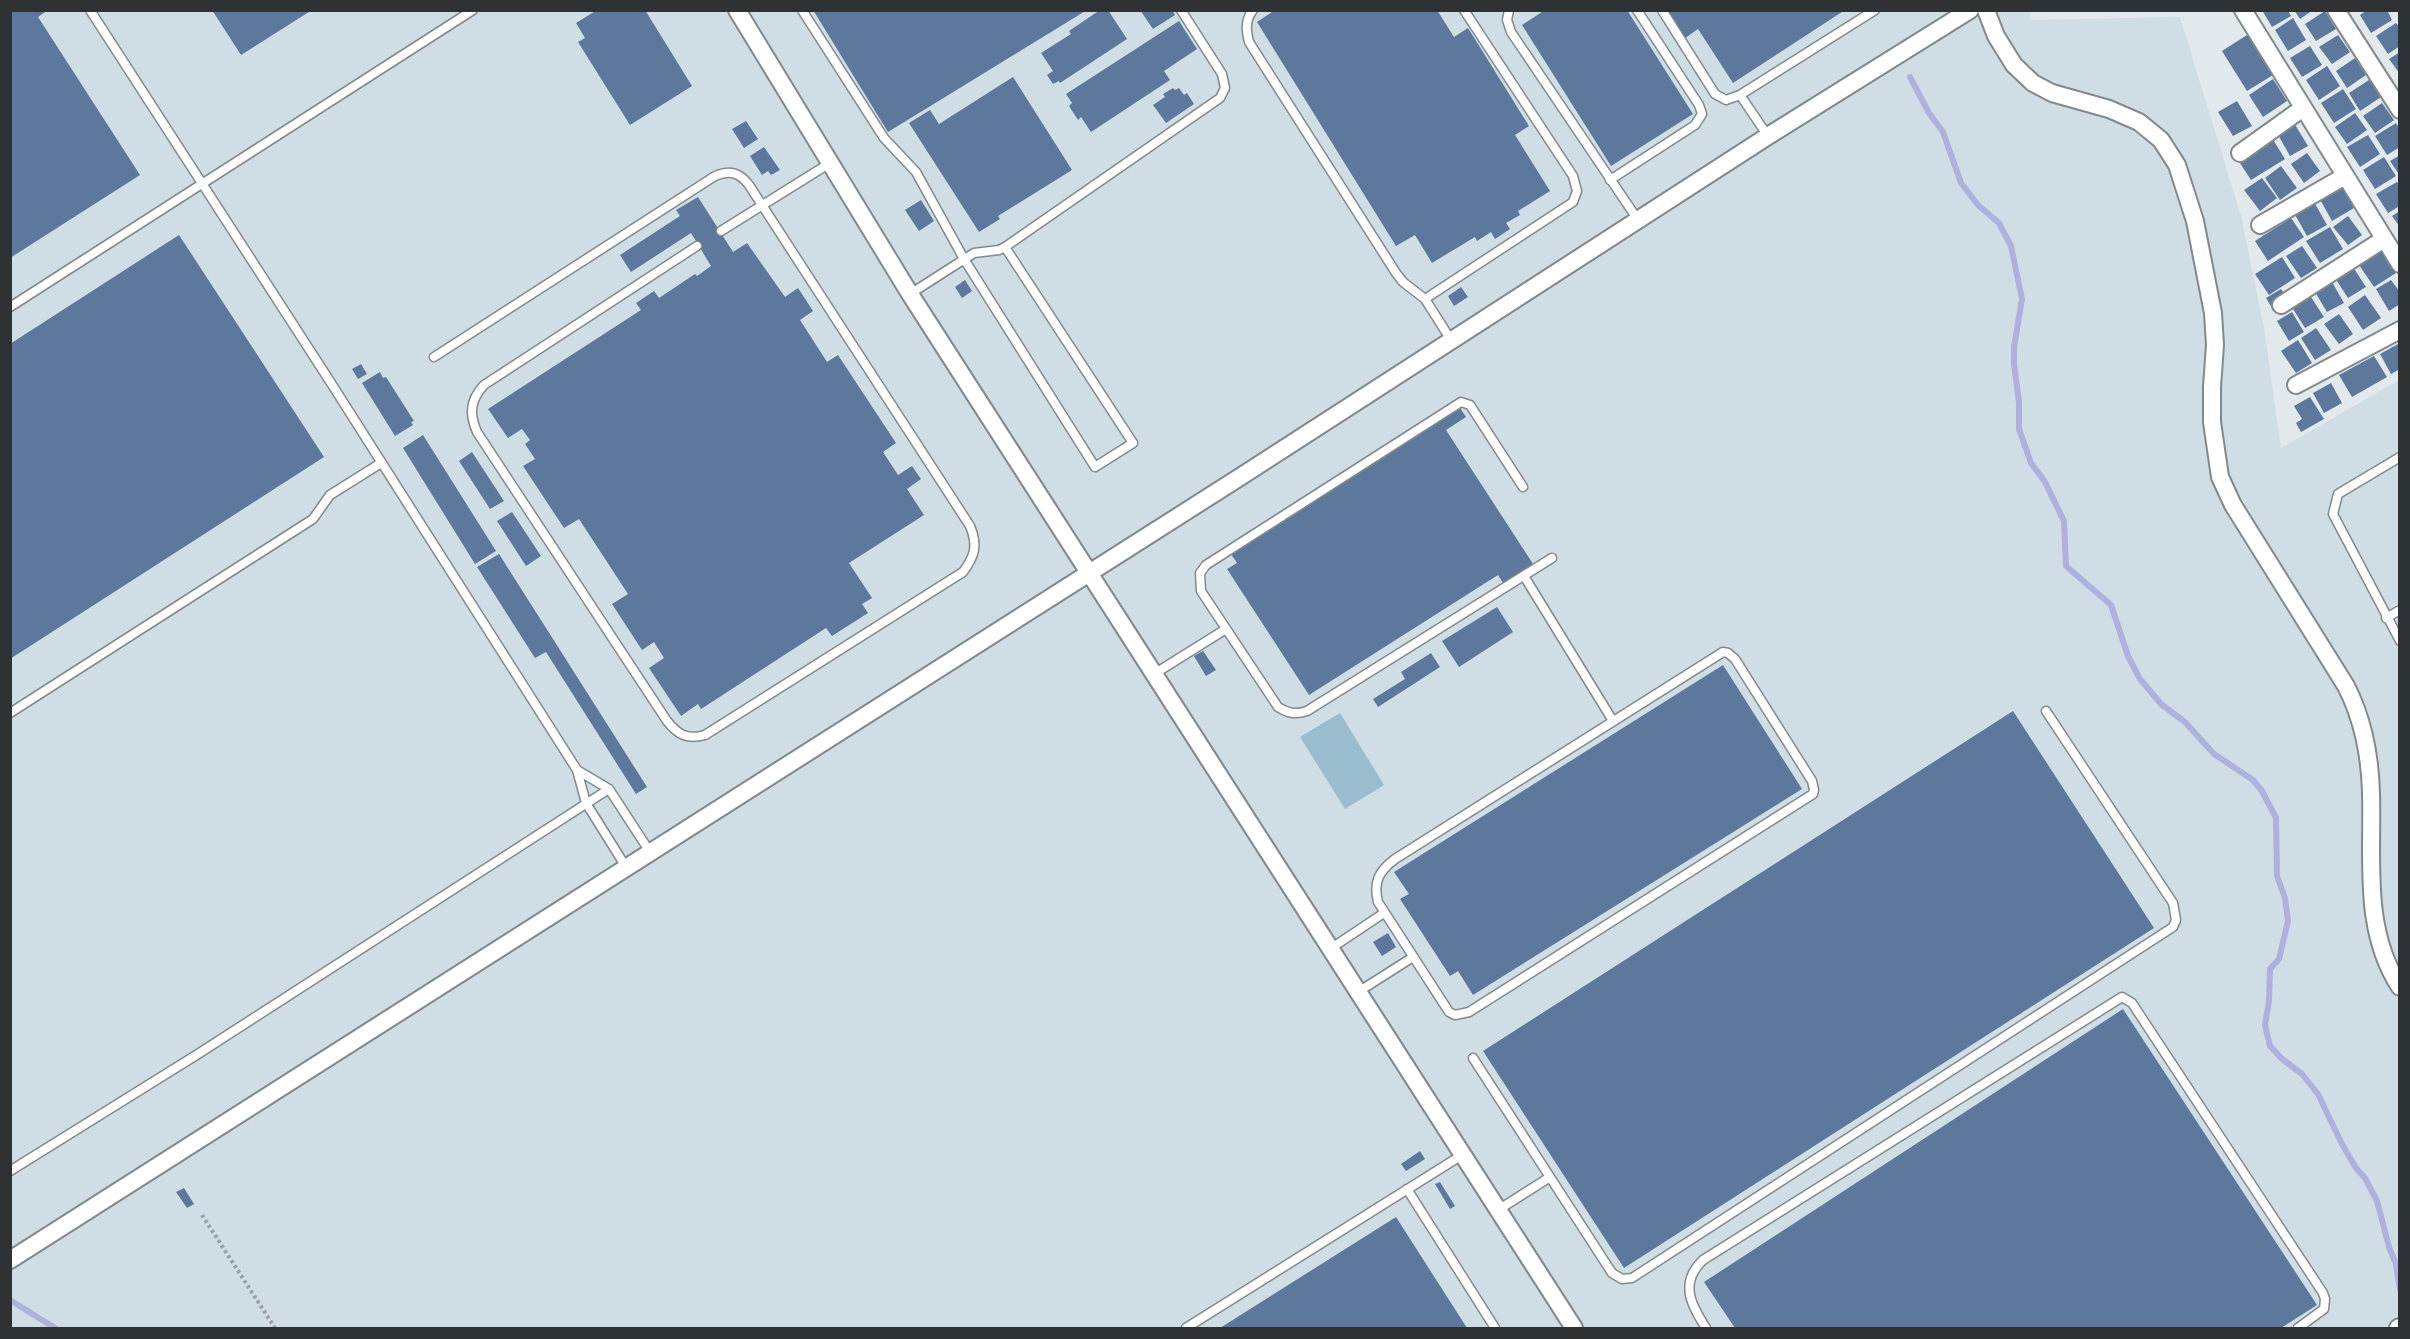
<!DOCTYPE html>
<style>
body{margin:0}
#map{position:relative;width:2410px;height:1339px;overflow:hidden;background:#e1e9ec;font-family:Inter,sans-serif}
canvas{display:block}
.frame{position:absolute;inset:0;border:12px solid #2f3234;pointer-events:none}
</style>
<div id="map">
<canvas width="2410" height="1339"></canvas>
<div class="frame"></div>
</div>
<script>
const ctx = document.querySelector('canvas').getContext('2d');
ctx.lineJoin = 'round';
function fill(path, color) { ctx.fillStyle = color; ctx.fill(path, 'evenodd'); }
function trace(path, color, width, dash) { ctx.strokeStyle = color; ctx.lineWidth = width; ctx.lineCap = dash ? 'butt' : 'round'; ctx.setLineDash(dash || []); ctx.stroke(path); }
fill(new Path2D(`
 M2031,10L2030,20L2180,17L2241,216L2264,328L2281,448L2399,380V1328H11L10,11Z`), '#cfdee4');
fill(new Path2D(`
 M1340,713L1384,785L1345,809L1300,737Z`), '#99bdce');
trace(new Path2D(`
 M1910,77L1929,113L1943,132L1961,183L1978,205L1999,223L2011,246L2022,299L2014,347V364L2019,402V429L2031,463L2045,482L2064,521L2066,566L2111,605L2128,656L2140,679L2161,704L2185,722L2214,754L2253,780L2262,791L2276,818L2277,876L2285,898L2288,921L2279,959L2270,969L2269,1001L2265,1025L2270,1046L2281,1058L2302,1074L2318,1094L2342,1144L2356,1168L2365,1178L2377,1201L2389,1247L2396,1264L2400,1290
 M10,1300L55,1328`), '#aeb0de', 6);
fill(new Path2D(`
 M10,10H48L38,17L140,175L10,258Z
 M212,10H312L241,55Z
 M597,10H645L692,86L630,125L578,42L585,38L576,23Z
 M813,10H1087L888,132Z
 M1100,10H1108L1127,39L1060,83L1059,81L1053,84L1047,75L1053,71L1041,53L1071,34L1069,31Z
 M1140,10H1172L1175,15L1153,29Z
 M1275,10H1437L1454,37L1468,28L1529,126L1515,135L1550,191L1518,211L1520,215L1506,223L1510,229L1495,239L1491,232L1477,241L1475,237L1432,263L1415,235L1396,246L1257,22Z
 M1545,10H1627L1693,114L1611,166L1522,25Z
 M1666,10H1845L1733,83L1698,29L1684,39Z
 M2262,10H2288L2291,16L2272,27Z
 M2294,10H2313L2300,19Z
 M2367,10H2387L2392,20L2371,33L2360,15Z
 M2325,11L2336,29L2316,41L2305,24Z
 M2293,18L2306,40L2288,51L2275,30Z
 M1179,21L1197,49L1164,71L1170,80L1091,132L1081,117L1078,120L1069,106L1072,103L1066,94Z
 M2396,23L2400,28V46L2388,54L2376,36Z
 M2247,35L2273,75L2247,91L2222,51Z
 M2338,35L2350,52L2332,64L2319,47Z
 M2310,46L2322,65L2302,77L2290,58Z
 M2400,52V74L2389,59Z
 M2355,58L2366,75L2347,88L2336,71Z
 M2327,66L2340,86L2319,100L2306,80Z
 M1013,77L1072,170L998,216L1000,219L979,232L909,123L930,110L939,124Z
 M2273,79L2287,101L2263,117L2249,95Z
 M2369,80L2381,97L2360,111L2349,93Z
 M1173,88L1175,90L1179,88L1184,95L1187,93L1194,104L1166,123L1153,105L1165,97L1163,94Z
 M2343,89L2356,109L2334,123L2321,103Z
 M2237,101L2252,126L2233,136L2218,112Z
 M2382,103L2394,120L2375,133L2363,116Z
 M2355,113L2367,130L2347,144L2335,127Z
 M746,121L758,139L744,148L732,129Z
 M2294,123L2308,146L2290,156L2277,133Z
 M2396,123L2400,130V147L2387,155L2375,136Z
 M2368,135L2380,154L2360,167L2347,147Z
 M2272,138L2285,159L2251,180L2238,160Z
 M764,147L780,170L771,175L768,171L762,175L750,156Z
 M2307,153L2320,171L2304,183L2291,164Z
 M2400,155V176L2390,161Z
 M2384,157L2396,176L2375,189L2363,170Z
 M2281,166L2297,188L2280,200L2265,178Z
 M2262,178L2277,198L2260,211L2244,190Z
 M2397,182L2400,186V206L2388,213L2376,194Z
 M2340,183L2354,208L2332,221L2318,196Z
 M698,197L733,252L747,243L785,297L798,288L813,311L800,320L827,362L838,355L896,443L883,452L898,475L912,466L921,479L907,489L924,515L849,563L872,598L862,604L868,613L832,636L826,628L701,709L698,704L681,716L649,668L664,658L654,642L642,650L612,604L628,594L579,519L564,528L523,466L535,459L525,444L530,440L522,429L508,438L488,409L641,310L636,303L654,291L659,298L695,274L697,276L711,266L691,233L631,272L620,255L680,216L676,210Z
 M921,200L934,221L919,231L905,210Z
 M2314,202L2327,225L2307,236L2294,213Z
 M2400,211V227L2392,216Z
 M2348,216L2362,235L2348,245L2333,227Z
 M2291,218L2304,237L2268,261L2255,241Z
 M2330,227L2343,249L2320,263L2306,241Z
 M179,235L324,457L10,659V344Z
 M2302,246L2317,268L2301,278L2286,256Z
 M2379,247L2396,273L2374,287L2357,262Z
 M2282,257L2295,278L2269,295L2255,274Z
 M2353,267L2366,287L2348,298L2335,278Z
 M965,280L972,291L962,298L955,287Z
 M2391,280L2400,292V304L2389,311L2376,289Z
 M2332,282L2344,303L2327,312L2315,292Z
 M1461,287L1468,297L1454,306L1448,296Z
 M2281,289L2288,299L2272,308L2266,298Z
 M2365,295L2381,318L2363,330L2348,307Z
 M2311,297L2324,317L2305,328L2293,309Z
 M2292,312L2304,332L2289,341L2277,321Z
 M2339,314L2353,334L2339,344L2324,324Z
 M2316,328L2331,350L2315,360L2301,338Z
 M2298,340L2312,363L2296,373L2281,351Z
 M2398,344L2400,369L2391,374L2380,354Z
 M2374,356L2387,377L2352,397L2339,375Z
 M361,364L367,374L358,379L352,369Z
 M380,372L383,378L386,377L414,421L411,422L413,425L395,436L362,383Z
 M2331,383L2342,403L2324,413L2313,393Z
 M2310,397L2324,419L2301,432L2296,423L2302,419L2294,406Z
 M1460,408L1466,417L1446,430L1535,567L1505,586L1498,575L1309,695L1227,569L1237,563L1231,554Z
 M423,435L496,551L475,564L403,448Z
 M472,452L504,501L490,509L459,461Z
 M512,512L541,556L526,566L497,521Z
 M499,554L647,787L636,794L546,652L535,658L477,567Z
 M1497,607L1513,632L1459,667L1442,641Z
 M1203,651L1216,670L1206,676L1194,656Z
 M1431,653L1440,667L1378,707L1373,699L1405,679L1401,672Z
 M1723,665L1802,789L1473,995L1458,971L1450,976L1400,899L1409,894L1394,872Z
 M2013,711L2154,928L1624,1268L1483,1051Z
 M1388,933L1396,947L1382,956L1373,942Z
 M2123,1009L2317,1305L2281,1328H1735L1704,1282Z
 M1420,1151L1425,1159L1406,1171L1401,1164Z
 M1440,1182L1455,1206L1450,1209L1435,1184Z
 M184,1188L194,1204L187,1208L176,1192Z
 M1396,1217L1467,1328H1220Z`), '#5c789c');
const lane = new Path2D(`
 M90,10L331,383L577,770L586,803L626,867
 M802,10L884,138L916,172L964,259L1095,467L1133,443L1005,247
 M1253,10C1245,20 1246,30 1249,42L1396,273L1403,282L1425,299L1451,340
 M1509,10L1507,20L1511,32L1638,220
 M1662,10L1715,94L1726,100L1740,95L1875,10
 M1740,95L1768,136
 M1610,180L1695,125L1702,114L1699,105L1637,10
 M721,231L830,163
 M910,294L974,253L999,250L1005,247L1220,98L1225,88L1222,74L1181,10
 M1425,299L1573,202L1577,191L1573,176L1464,10
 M10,307L473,10
 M434,357L715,176C730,170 739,172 749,185L970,526C978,545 975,556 963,572L705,735C688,740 678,735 667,721L477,432C469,414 470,400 484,385L697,246
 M2400,457L2338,494L2333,514L2400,641
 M1523,487L1470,405L1461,402L1206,565L1200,573L1201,591L1278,707C1288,713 1295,715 1307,711L1552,558
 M1524,576L1613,721
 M2386,618L2400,610
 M1723,652L1728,653L1735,659L1812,781L1814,790L1813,794L1469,1012L1455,1015L1449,1012L1378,902C1373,882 1379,871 1395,859Z
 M1154,674L1226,629
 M10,713L313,519L330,495L381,463
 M577,770L609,789L650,852
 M1330,949L1384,913
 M1358,992L1413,957
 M1473,1058L1612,1273L1622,1279L1632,1278L2173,927L2176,920L2173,903L2046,711
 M10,1171L198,1054L609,789
 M1407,1189L1495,1328
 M1498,1210L1550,1177
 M1186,1328L1462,1155
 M1706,1328C1691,1305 1679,1283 1703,1260L2122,997L2132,1003L2323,1293L2325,1299L2324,1309L2298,1328`);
const street = new Path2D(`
 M737,10L910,294L1574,1328
 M1986,10L1996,36L2014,65L2033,83L2052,93L2109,109L2139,122L2161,140L2177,165L2195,221L2213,313L2215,345L2212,387V422L2220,477L2233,505L2346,686C2363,719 2370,756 2371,793C2373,858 2362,929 2400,987
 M2243,10L2400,264
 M2336,10L2400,110
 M2240,153L2303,108
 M2260,225L2345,176
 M2281,305L2384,239
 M2296,385L2400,330
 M10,1260L1240,477L1768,136L1970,10
 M2398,1328L2400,1327`);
trace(lane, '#82898c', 11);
trace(street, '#82898c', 20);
trace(new Path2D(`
 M202,1215L275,1328`), '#9aa0a3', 4, [3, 3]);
trace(lane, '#fff', 8);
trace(street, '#fff', 16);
</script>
